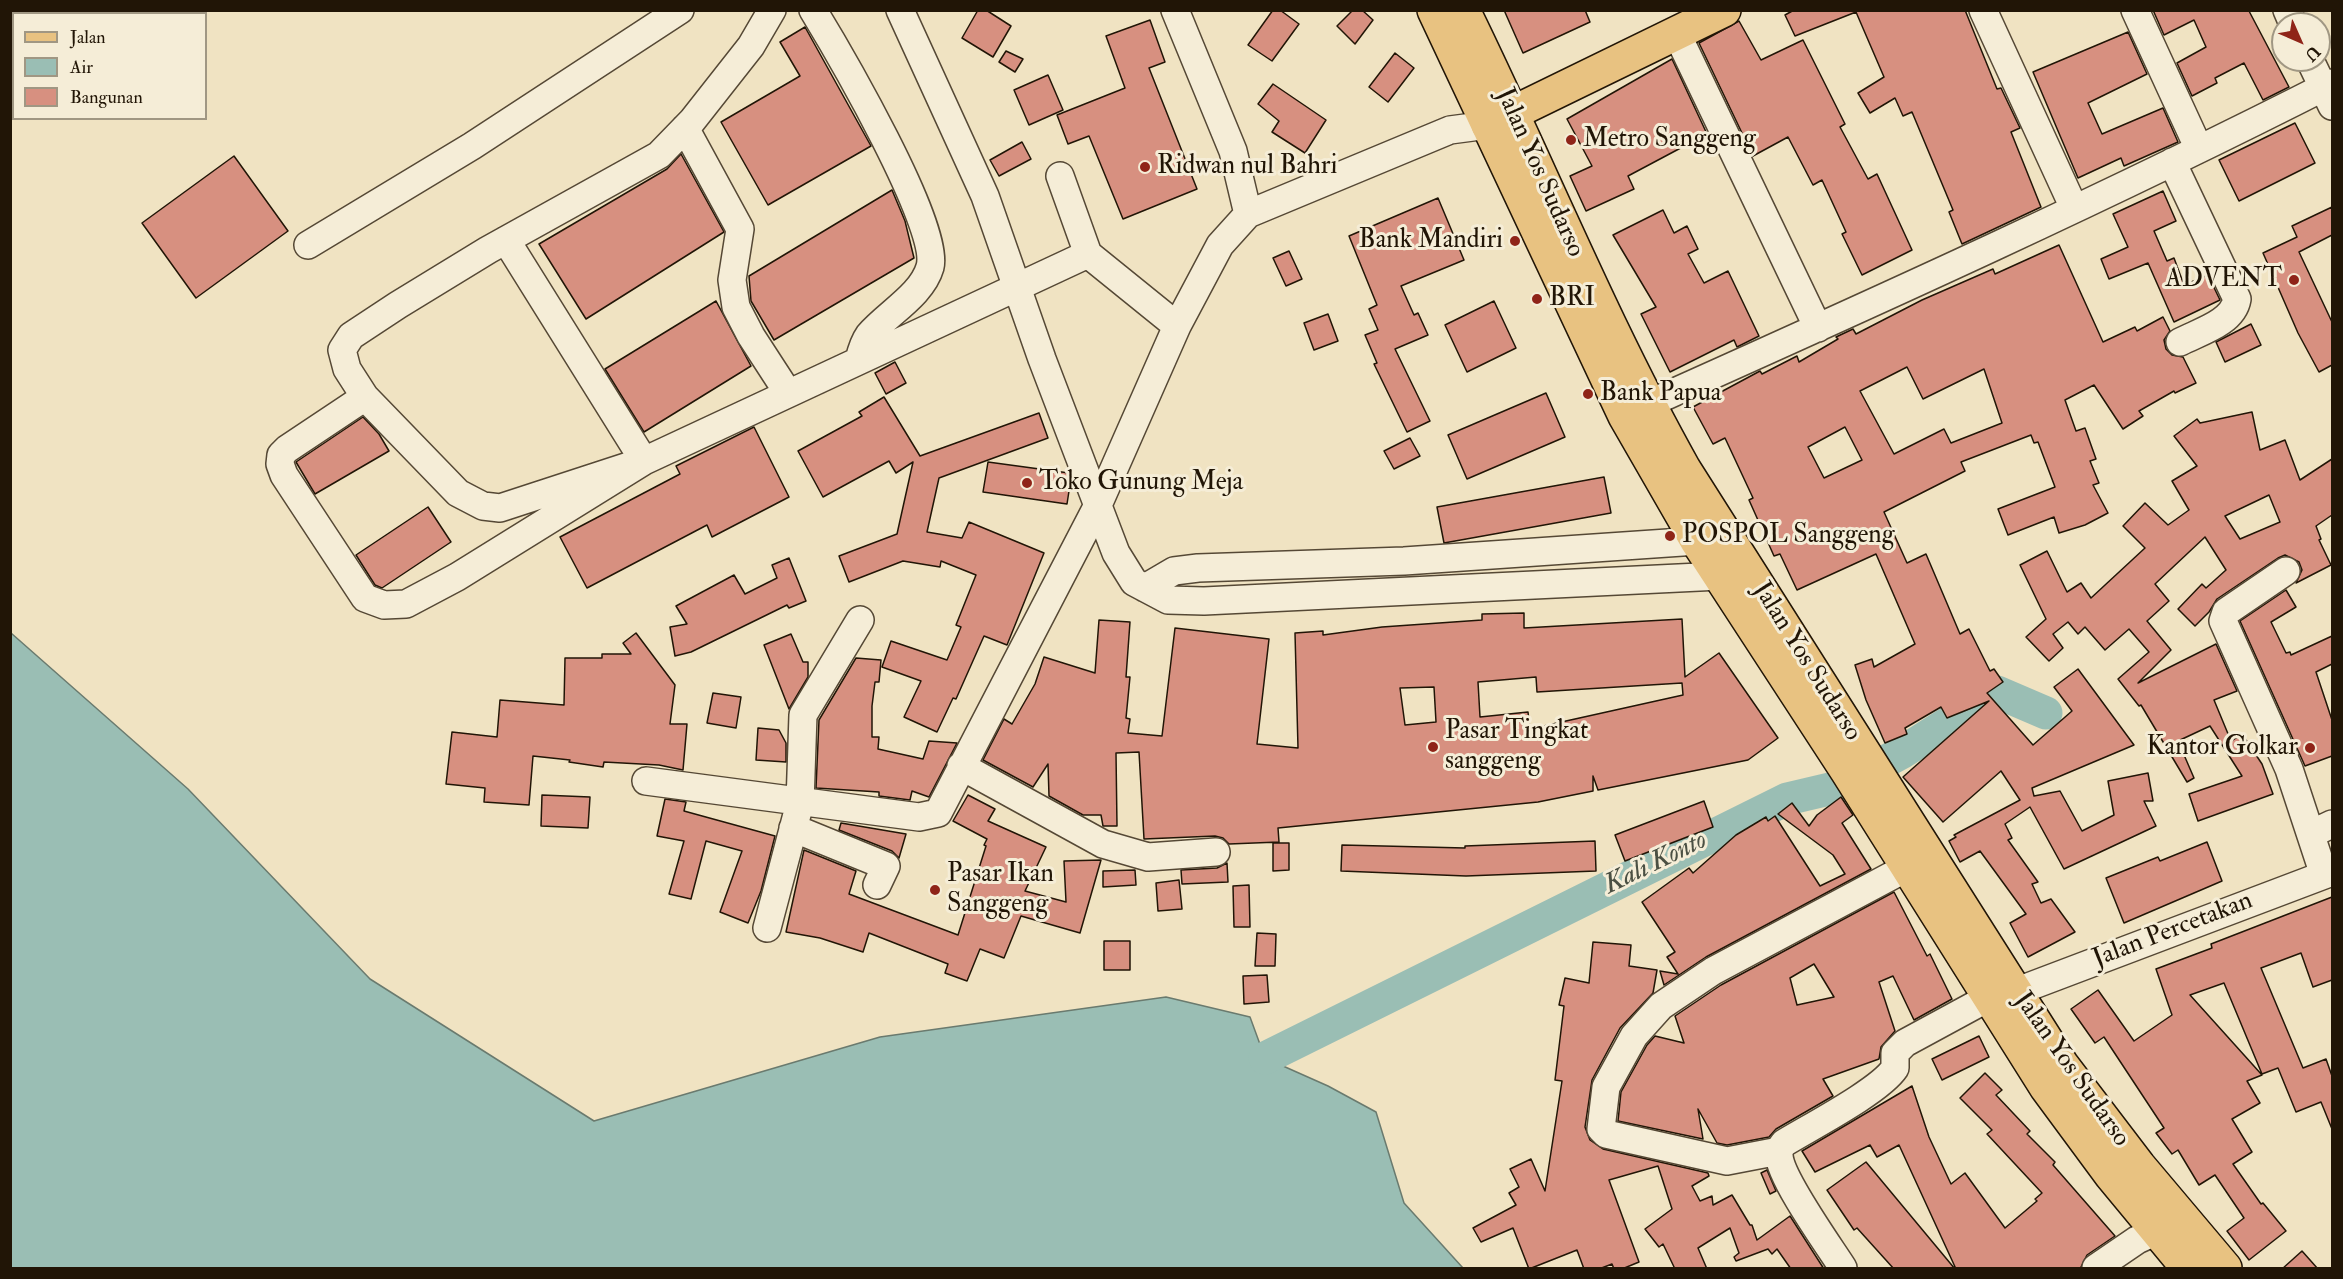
<!DOCTYPE html>
<html>
<head>
<meta charset="utf-8">
<style>
  body { margin:0 }
  #map { position:relative; width:2343px; height:1279px; overflow:hidden; background:#f0e3c2; font-family:"IM FELL Double Pica",serif }
  canvas { display:block }
  .frame { position:absolute; inset:0; border:12px solid #211506; pointer-events:none }
  .legend { position:absolute; left:12px; top:12px; width:195px; height:108px; box-sizing:border-box; background:#f5edd7; border:2px solid #a09783; margin:0; padding:8px 10px; list-style:none; font-size:18px; color:#211506 }
  .legend li { display:flex; align-items:center; gap:12px; height:30px }
  .legend b { width:30px; border:2px solid #a09783 }
  .north { position:absolute; left:2271px; top:12px; width:60px; height:60px; box-sizing:border-box; background:#f5edd7; border:2px solid #a09783; border-radius:50%; rotate:135deg; font-size:16px; font-weight:700; line-height:24px; text-align:center; color:#211506 }
  .north::after { content:''; display:block; margin:auto; width:21px; height:27px; background:#8f2418; clip-path:polygon(50% 0,100% 100%,50% 72%,0 100%) }
</style>
</head>
<body>
<div id="map">
<canvas width="2343" height="1279"></canvas>
<div class="frame"></div>
<ul class="legend">
<li><b style="height:8px;background:#e8c281"></b>Jalan</li>
<li><b style="height:16px;background:#9abeb4"></b>Air</li>
<li><b style="height:16px;background:#d79080"></b>Bangunan</li>
</ul>
<div class="north">U</div>
</div>
<script>
const ctx = document.querySelector('canvas').getContext('2d');
ctx.lineJoin = 'round';
function fillPath(path, color) {
  ctx.fillStyle = color;
  ctx.fill(path, 'evenodd');
}
function strokePath(path, color, width, dash) {
  ctx.strokeStyle = color;
  ctx.lineWidth = width;
  ctx.lineCap = dash ? 'butt' : 'round';
  ctx.setLineDash(dash || []);
  ctx.stroke(path);
}
function drawText(font, color, halo, rows, align = 'center') {
  ctx.font = font + ' "IM FELL Double Pica",serif';
  ctx.lineWidth = 6;
  ctx.setLineDash([]);
  ctx.textBaseline = 'middle';
  ctx.strokeStyle = halo;
  ctx.fillStyle = color;
  for (const [text, x, y, turn = 0] of rows) {
    ctx.save();
    ctx.translate(x, y);
    ctx.rotate((+turn || 0) * Math.PI / 180);
    ctx.textAlign = isNaN(turn) ? turn : align;
    if (halo) ctx.strokeText(text, 0, 0);
    ctx.fillText(text, 0, 0);
    ctx.restore();
  }
}
const water = new Path2D(`
  M11,633L188,789L370,979L594,1121L880,1037L1166,997L1250,1017L1265,1058L1328,1086L1376,1112L1404,1203L1463,1268H11Z`);
fillPath(water, '#9abeb4');
strokePath(water, '#6a7a6e', 1.5);
strokePath(new Path2D(`
  M1265,1058L1787,799L1838,787L1901,753L1997,692L2046,713`), '#9abeb4', 33);
const building = new Path2D(`
  M978,10H986L1011,26L993,57L962,38Z
  M1273,10H1280L1299,24L1272,61L1248,45Z
  M1353,10H1362L1373,20L1355,44L1337,26Z
  M1504,10H1585L1590,22L1523,53Z
  M1794,10H1965L1997,89L2001,88L2020,128L2011,132L2041,207L1962,244L1949,212L1953,210L1912,112L1903,116L1895,98L1870,113L1858,93L1884,77L1856,12L1795,36L1785,15Z
  M2153,10L2249,11L2289,87L2263,100L2244,63L2215,78L2217,83L2192,96L2177,63L2206,47L2194,20L2164,35Z
  M1150,20L1165,62L1149,68L1197,189L1123,219L1089,136L1068,144L1057,115L1125,88L1106,36Z
  M1739,21L1761,60L1803,40L1845,124L1840,127L1868,179L1877,174L1912,250L1862,275L1842,234L1846,232L1822,180L1813,185L1788,137L1753,156L1699,43Z
  M805,27L871,146L768,205L721,122L800,76L780,42Z
  M2128,32L2147,74L2088,103L2102,134L2163,108L2178,142L2124,166L2121,158L2078,178L2033,72Z
  M1006,51L1023,59L1015,72L999,62Z
  M1395,53L1414,68L1388,102L1369,87Z
  M1672,59L1707,134L1628,176L1634,189L1586,211L1570,176L1592,166L1567,119Z
  M1048,75L1063,110L1029,125L1014,90Z
  M1273,84L1326,120L1305,153L1272,132L1279,121L1258,104Z
  M2295,123L2315,163L2239,201L2219,160Z
  M1022,142L1031,159L999,176L990,160Z
  M681,154L724,232L586,319L539,244L667,169Z
  M234,156L288,231L196,298L142,223Z
  M892,190L905,221L914,258L774,340L751,301L749,276Z
  M2163,191L2176,221L2154,231L2167,261L2174,258L2184,285L2208,275L2220,300L2174,322L2148,263L2109,279L2101,259L2128,247L2113,214Z
  M1438,198L1464,260L1401,286L1414,315L1418,313L1428,335L1395,349L1430,421L1407,432L1374,364L1377,363L1365,335L1378,330L1369,309L1377,305L1349,236Z
  M2332,207V235L2299,252L2332,322V365L2319,372L2298,333L2263,253L2297,237L2292,226Z
  M1663,210L1674,233L1687,226L1698,249L1688,254L1704,283L1728,271L1759,336L1737,347L1734,340L1670,372L1641,314L1656,307L1613,235Z
  M2059,245L2103,342L2135,327L2137,331L2163,317L2170,331L2164,340L2166,349L2172,355L2183,357L2196,383L2175,393L2174,391L2139,411L2143,416L2123,429L2094,385L2065,400L2076,431L2085,428L2096,459L2090,461L2099,483L2093,485L2108,513L2085,525L2059,533L2054,517L2008,535L1998,509L2055,487L2038,442L2034,443L2031,435L1961,462L1965,471L1884,512L1907,563L1926,554L1960,634L1969,629L1990,671L1994,669L2003,682L1987,693L2033,745L2072,711L2054,687L2078,669L2134,745L2032,788L2034,796L2060,791L2082,831L2114,815L2108,781L2148,773L2153,801H2144L2156,826L2064,869L2030,807L2005,824L2012,838L2008,840L2038,882L2032,884L2041,903L2051,899L2075,932L2028,957L2010,923L2026,914L1980,851L1960,862L1949,841L1956,837L1954,835L2020,800L2001,771L1943,822L1903,777L1989,701L1947,718L1941,707L1905,728L1907,734L1885,743L1866,700L1855,665L1872,659L1874,667L1915,644L1876,554L1797,590L1780,554L1774,556L1749,500L1753,498L1725,438L1713,444L1693,407L1760,371L1762,374L1797,356L1799,362L1838,339L1836,337L1853,329L1856,334L1922,300L1993,269L1995,274ZM1907,367L1923,399L1984,369L2002,423L1951,443L1944,429L1894,454L1860,391ZM1845,427L1862,460L1824,478L1808,447Z
  M1289,251L1302,279L1286,286L1273,258Z
  M716,301L751,366L644,432L605,369Z
  M1494,301L1516,348L1467,372L1445,325Z
  M1328,314L1338,341L1314,350L1304,323Z
  M2251,324L2261,345L2225,362L2216,342Z
  M895,362L906,383L886,394L875,373Z
  M1546,393L1565,437L1467,479L1448,435Z
  M884,397L920,456L1039,413L1048,438L939,478L927,532L962,538L969,522L1044,553L1007,645L984,636L956,699L953,698L937,732L904,717L921,681L882,667L891,641L947,660L961,627L956,625L976,575L941,561L940,567L903,561L849,582L839,556L897,534L913,462L896,473L889,461L823,497L798,451L862,416L859,412Z
  M2252,412L2260,450L2285,440L2300,480L2332,459V515L2316,526L2321,539L2319,540L2331,565L2296,583L2302,570L2299,562L2285,555L2278,558L2217,599L2209,612L2195,626L2178,609L2202,584L2206,588L2226,570L2205,537L2155,584L2169,601L2147,621L2171,650L2138,683L2216,644L2237,691L2214,700L2231,741L2242,734L2262,764L2273,794L2198,821L2189,794L2242,776L2210,726L2178,741L2194,778L2187,782L2141,705L2139,706L2118,679L2149,652L2129,629L2105,650L2085,627L2078,634L2068,622L2053,634L2063,648L2049,661L2026,637L2046,619L2020,565L2047,551L2067,592L2081,583L2091,598L2145,548L2123,526L2145,503L2168,525L2189,510L2172,481L2197,466L2174,436L2197,419L2200,423ZM2269,495L2280,522L2240,539L2225,516Z
  M363,417L379,434L389,451L315,494L296,462Z
  M754,427L789,497L712,537L707,525L587,588L560,537L680,474L676,466Z
  M1410,438L1420,456L1394,469L1384,451Z
  M988,462L1069,473L1071,478L1067,504L983,492Z
  M1604,477L1611,513L1444,543L1437,507Z
  M428,507L451,542L382,588L375,585L356,555Z
  M789,558L806,601L789,608L787,605L691,652L675,656L670,627L687,624L676,606L734,575L745,594L777,578L772,565Z
  M2286,590L2296,607L2271,622L2286,653L2290,652L2291,655L2332,636V664L2316,672L2332,720V756L2305,766L2240,621Z
  M1524,613V628L1682,619L1685,677L1719,653L1778,738L1748,760L1598,790L1593,776V791L1538,802L1278,828L1279,842L1229,844L1223,838L1215,836L1144,839L1139,752L1116,753L1117,826H1103L1101,815H1083L1049,796L1048,764L1033,787L983,760L1004,719L1012,724L1035,684L1044,657L1095,673L1099,620L1130,622L1126,677H1130L1126,718L1130,719L1128,733L1162,736L1175,628L1269,639L1257,744L1298,748L1295,633L1323,631V635L1382,627L1482,620V614ZM1536,677L1537,692L1682,683L1683,695L1530,729L1528,712L1480,717L1478,682ZM1434,687L1436,722L1405,725L1400,688Z
  M636,633L675,685L670,724H687L683,770L659,765L604,762L603,767L569,762L570,760L533,756L529,805L484,802L485,788L446,784L452,732L497,737L500,700L564,705L565,658H602V654H631L623,643Z
  M791,634L803,662H808V677L789,709L764,645Z
  M856,658L881,660L879,682H875L872,706V737H879L878,749L923,759L929,741L957,743L929,797L912,791L910,800L879,796V792L816,788L819,720Z
  M713,693L741,697L736,728L707,723Z
  M758,728L779,730L786,743V762L756,760Z
  M542,795L590,797L588,828L541,826Z
  M968,795L995,809L988,821L1046,847L1025,891L1066,902L1064,861L1101,860L1080,933L1021,916L1004,958L980,949L967,981L945,973L948,964L869,933L863,952L820,938L786,932L804,850L856,871L849,894L958,935L986,846L984,845L987,839L953,821Z
  M1841,797L1853,815L1842,823L1871,869L1706,957L1664,985L1660,971L1678,974L1667,957L1675,952L1642,902L1689,868L1693,873L1736,835L1766,817L1768,821L1775,816L1820,886L1845,874L1833,855L1778,814L1792,803L1809,826L1817,815Z
  M665,799L686,802L684,811L775,836L761,891L748,923L720,912L742,851L706,841L691,899L669,894L684,841L657,836Z
  M1704,801L1713,827L1625,861L1615,835Z
  M841,823L906,834L899,858L892,851L839,830Z
  M1595,841L1596,871L1466,876L1341,871L1342,845L1465,848V846Z
  M2207,842L2222,881L2124,923L2106,878L2158,857L2160,861Z
  M1273,843H1289V870L1273,871Z
  M1227,863L1228,882L1182,884L1181,870L1217,868Z
  M1135,870L1136,885L1103,887V871Z
  M1179,880L1182,909L1158,911L1156,883Z
  M1249,885L1250,927H1234L1233,886Z
  M1894,892L1927,956L1930,954L1952,999L1914,1020L1893,976L1879,982L1895,1031L1881,1047L1879,1059L1823,1079L1833,1096L1776,1129L1769,1137L1727,1145L1717,1143L1698,1109L1703,1139L1618,1121L1621,1092L1647,1045L1655,1036L1684,1043L1675,1016L1721,985ZM1814,964L1834,997L1797,1005L1790,978Z
  M2332,897V980L2313,987L2301,953L2261,968L2303,1068L2326,1059L2332,1076V1129L2321,1102L2296,1112L2278,1068L2262,1074L2224,983L2190,995L2262,1075L2247,1081L2260,1103L2232,1119L2252,1152L2233,1164L2261,1204L2263,1203L2286,1231L2249,1260L2227,1231L2244,1218L2215,1175L2199,1185L2178,1150L2172,1154L2156,1133L2164,1128L2104,1037L2095,1043L2071,1009L2098,990L2134,1041L2172,1015L2156,969L2212,948L2211,944Z
  M1257,933L1276,934L1275,966H1255Z
  M1104,941H1130V970H1104Z
  M1593,942L1631,945L1629,966L1657,970L1653,993L1620,1028L1592,1080L1585,1127L1590,1140L1603,1149L1708,1173L1709,1176L1692,1186L1700,1201L1712,1196L1713,1205L1732,1195L1750,1225H1752L1757,1240L1790,1216L1824,1269H1791L1777,1249L1772,1254L1768,1249L1736,1261L1734,1257L1739,1253L1730,1228L1698,1248L1707,1269H1675L1663,1244L1659,1247L1645,1229L1672,1209L1658,1166L1609,1180L1639,1262L1622,1269H1614L1612,1264L1599,1269H1584L1577,1250L1529,1269L1513,1228L1481,1242L1473,1228L1516,1205L1509,1193L1519,1187L1510,1169L1531,1159L1545,1191L1562,1081L1555,1080L1564,1006L1559,1005L1565,978L1589,983Z
  M1267,975L1269,1002L1244,1004L1243,976Z
  M1979,1036L1989,1057L1942,1080L1932,1059Z
  M1985,1073L2002,1090L1996,1095L2030,1131L2027,1134L2055,1162L2053,1165L2115,1236L2087,1255L2080,1269H1956L1899,1145L1877,1157L1870,1145L1815,1172L1802,1151L1912,1086L1929,1137L1951,1184L1965,1173L2005,1228L2037,1201L2035,1199L2042,1193L1987,1134L1992,1130L1960,1098Z
  M1866,1162L1955,1269H1894L1857,1228L1854,1230L1827,1190Z
  M1767,1170L1776,1191L1770,1194L1761,1173Z
  M2302,1251L2318,1269H2282Z`);
fillPath(building, '#d79080');
strokePath(building, '#211506', 1.5);
const minor = new Path2D(`
  M772,10L751,46L692,121L659,155L488,250L398,305L351,336L342,350L347,369L365,397L458,493L483,506L500,508L644,461L1088,254L1177,326
  M813,10C838,51 941,227 930,267C922,295 888,313 869,335C864,342 861,352 859,360
  M900,10L985,196L1042,359L1116,553L1134,582L1168,600L1204,601L1720,576
  M1175,10L1233,151L1248,214
  M1983,10L2074,208
  M2135,10L2199,149
  M2287,10L2293,24
  M1677,34L1818,328
  M2310,60L2332,106
  M685,128L740,229L732,280L736,307L751,336L788,393
  M2172,162L2237,299C2233,323 2199,332 2180,342
  M1060,176L1088,254
  M308,245L472,146L680,10
  M365,397L287,449L281,455L280,464L284,475L365,598L384,605L406,604L457,577L644,461L506,240
  M1648,404C1878,301 2108,197 2332,83
  M2286,571L2226,612L2223,621L2289,769L2324,875
  M1145,588L1174,571L1198,568L1404,561L1697,541
  M961,766L1103,844L1148,857L1216,852
  M646,781L919,817L938,813L1098,505L1177,326L1220,245L1248,214L1450,130L1488,125
  M793,828L886,866L877,885
  M2311,834L2332,824
  M767,928L800,803L803,715L860,620
  M2015,992L2332,872
  M1779,1151L1727,1161L1606,1134L1601,1129L1606,1087L1634,1036L1661,1006L1713,971L1908,867
  M1843,1268C1829,1246 1780,1178 1779,1155C1778,1150 1781,1147 1784,1143C1810,1127 1880,1091 1895,1068V1053L1905,1043L1988,998
  M2096,1268L2137,1240L2157,1231`);
const major = new Path2D(`
  M1488,125L1724,10`);
const highway = new Path2D(`
  M1434,10L1625,416L1697,541L1847,771L2046,1087L2111,1175L2188,1268
  M1463,10C1538,163 1601,321 1684,469L2062,1065L2139,1166L2225,1268`);
strokePath(minor, '#554835', 30);
strokePath(major, '#211506', 36);
strokePath(highway, '#211506', 36);
strokePath(minor, '#f5edd7', 27);
strokePath(major, '#e8c281', 33);
strokePath(highway, '#e8c281', 33);
for (const [x, y, r, color] of [
  [1571,140,6,"#8f2418"],
  [1145,167,6,"#8f2418"],
  [1515,241,6,"#8f2418"],
  [2294,280,6,"#8f2418"],
  [1537,299,6,"#8f2418"],
  [1588,394,6,"#8f2418"],
  [1027,483,6,"#8f2418"],
  [1670,536,6,"#8f2418"],
  [1433,747,6,"#8f2418"],
  [2310,748,6,"#8f2418"],
  [935,890,6,"#8f2418"]
]) {
  const dot = new Path2D();
  dot.arc(x, y, r, 0, 2 * Math.PI);
  ctx.fillStyle = color;
  ctx.fill(dot);
  strokePath(dot, '#f5edd7', 2);
}
drawText('26px', '#211506', '#f5edd7', [
  ["Metro Sanggeng",1583,140],
  ["Ridwan nul Bahri",1157,167],
  ["Bank Mandiri",1503,241,"right"],
  ["ADVENT",2282,280,"right"],
  ["BRI",1549,299],
  ["Bank Papua",1600,394],
  ["Toko Gunung Meja",1039,483],
  ["POSPOL Sanggeng",1682,536],
  ["Pasar Tingkat",1445,732],
  ["sanggeng",1445,762],
  ["Kantor Golkar",2298,748,"right"],
  ["Pasar Ikan",947,875],
  ["Sanggeng",947,905]
], 'left');
drawText('26px', '#211506', '#f5edd7', [
  ["Jalan Yos Sudarso",1539,173,66],
  ["Jalan Yos Sudarso",1806,662,58],
  ["Jalan Percetakan",2173,931,-21],
  ["Jalan Yos Sudarso",2071,1070,55]
]);
drawText('italic 27px', '#4b5043', '#f5edd7', [
  ["Kali Konto",1656,864,-26]
]);
</script>
</body>
</html>
